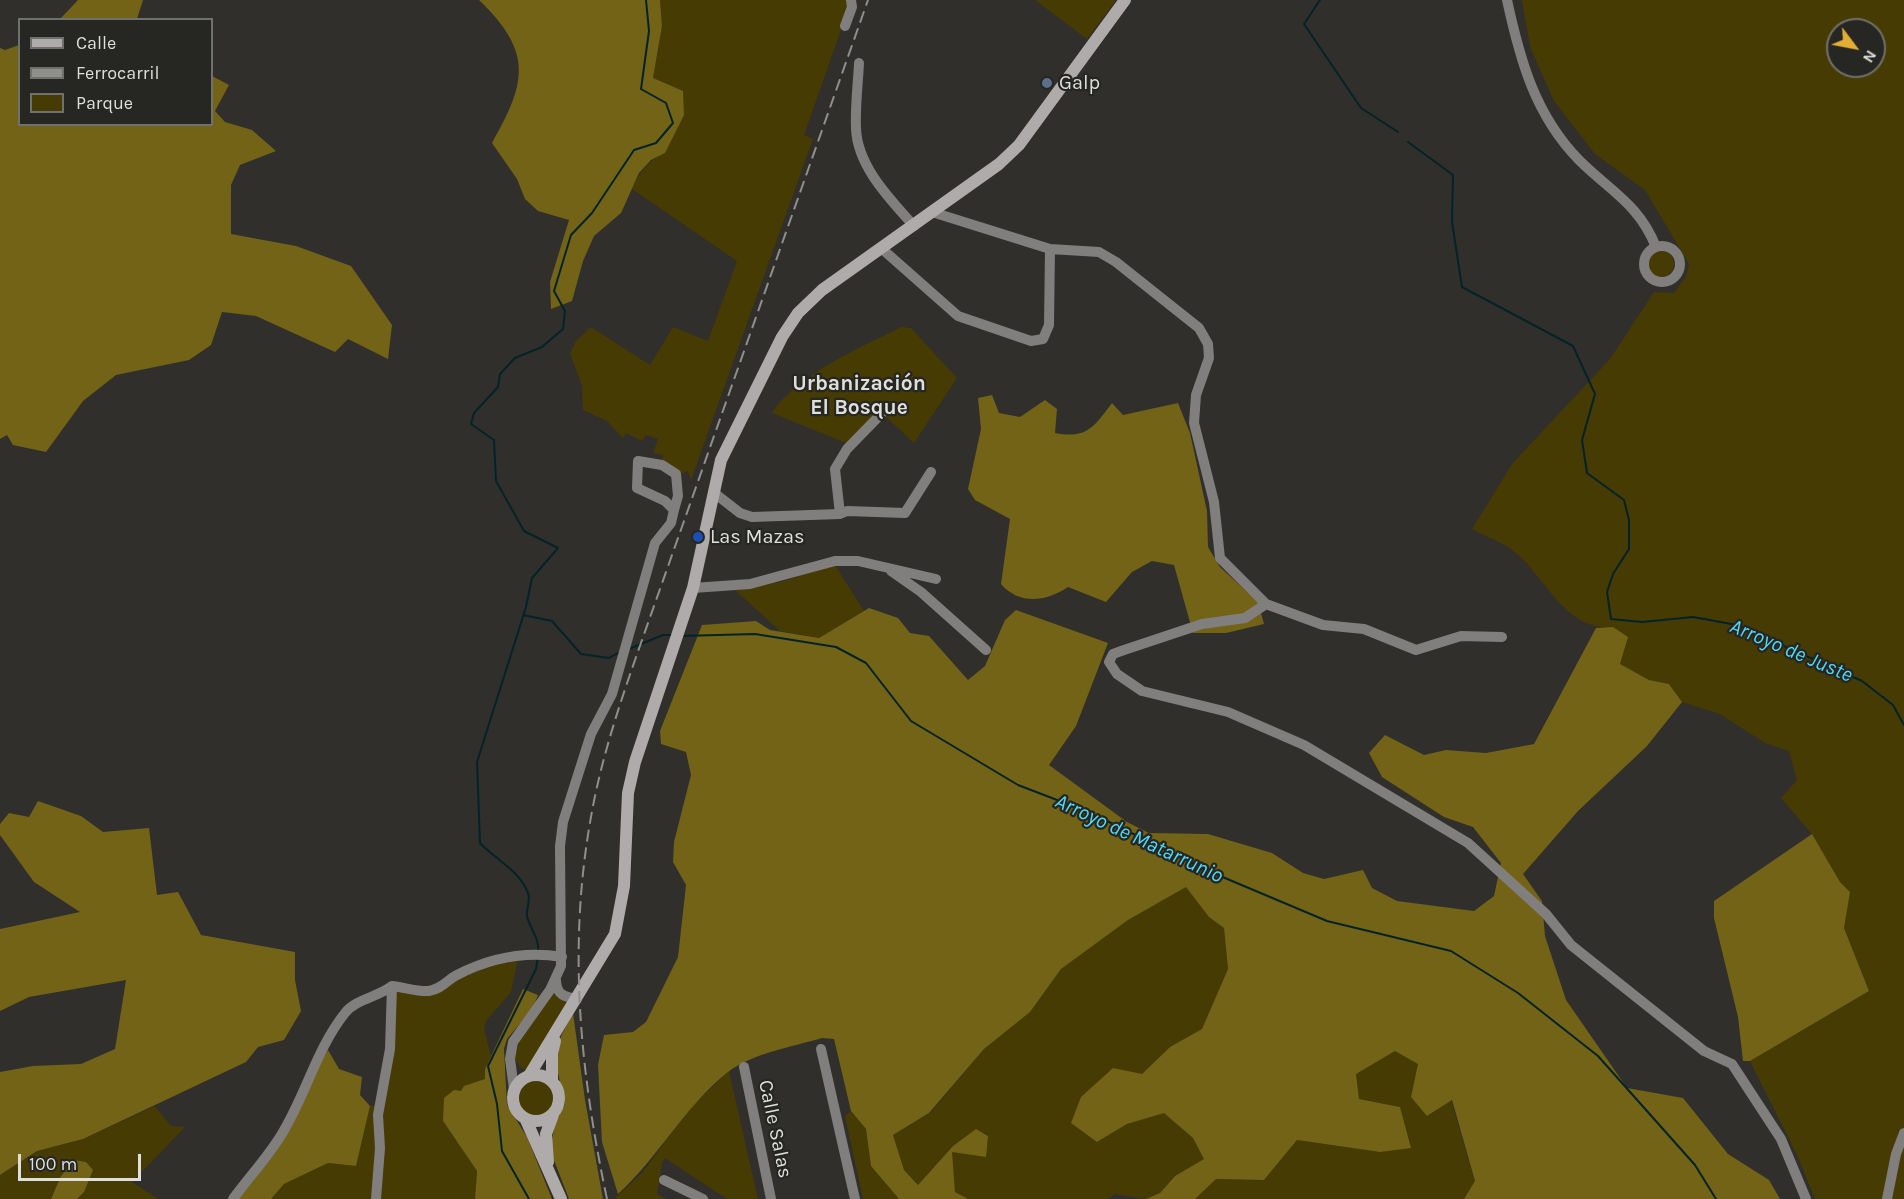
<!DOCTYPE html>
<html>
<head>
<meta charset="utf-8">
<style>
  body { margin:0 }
  #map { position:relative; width:1904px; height:1199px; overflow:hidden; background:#302f2c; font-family:Karla,sans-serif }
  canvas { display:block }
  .legend { position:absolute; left:18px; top:18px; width:195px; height:108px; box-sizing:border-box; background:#262622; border:2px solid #70706c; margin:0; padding:8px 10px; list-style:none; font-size:18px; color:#dfdfdc }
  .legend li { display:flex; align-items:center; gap:12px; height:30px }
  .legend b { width:30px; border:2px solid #70706c }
  .north { position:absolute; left:1826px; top:18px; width:60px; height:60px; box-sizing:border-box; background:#262622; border:2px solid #70706c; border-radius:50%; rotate:122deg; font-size:16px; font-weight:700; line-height:24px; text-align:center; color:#dfdfdc }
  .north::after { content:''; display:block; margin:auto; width:21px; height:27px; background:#e3ae35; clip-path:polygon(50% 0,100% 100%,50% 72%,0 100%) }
  .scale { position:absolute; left:18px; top:1154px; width:123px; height:27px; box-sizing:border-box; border:3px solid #dfdfdc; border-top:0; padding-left:8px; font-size:18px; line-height:21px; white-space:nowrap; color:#dfdfdc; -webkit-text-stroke:4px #262622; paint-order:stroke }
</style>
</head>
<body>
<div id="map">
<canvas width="1904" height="1199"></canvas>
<ul class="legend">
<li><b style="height:8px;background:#afabaa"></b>Calle</li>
<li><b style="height:8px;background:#8f8f8c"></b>Ferrocarril</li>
<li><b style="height:16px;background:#463b02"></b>Parque</li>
</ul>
<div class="north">N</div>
<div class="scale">100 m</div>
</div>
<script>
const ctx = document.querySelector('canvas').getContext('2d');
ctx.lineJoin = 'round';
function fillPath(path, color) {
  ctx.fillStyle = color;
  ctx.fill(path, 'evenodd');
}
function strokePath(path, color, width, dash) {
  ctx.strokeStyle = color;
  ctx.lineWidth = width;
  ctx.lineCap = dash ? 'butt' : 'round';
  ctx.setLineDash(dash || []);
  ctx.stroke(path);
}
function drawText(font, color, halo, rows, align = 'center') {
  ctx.font = font + ' Karla,sans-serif';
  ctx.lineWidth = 4.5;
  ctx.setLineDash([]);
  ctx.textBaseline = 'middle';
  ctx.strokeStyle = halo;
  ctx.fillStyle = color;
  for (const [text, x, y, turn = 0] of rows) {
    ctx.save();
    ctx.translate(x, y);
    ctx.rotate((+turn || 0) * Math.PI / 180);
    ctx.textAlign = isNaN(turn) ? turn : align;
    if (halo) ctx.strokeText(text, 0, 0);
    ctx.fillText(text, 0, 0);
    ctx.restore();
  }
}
fillPath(new Path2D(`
  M660,0H846L848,10L804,135L813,139L691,480L688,471L679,474L662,461L663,455L653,453L658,439L646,435L642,441L626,433L623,438L607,421L583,410L582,386L570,353L576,341L591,327L650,365L673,327L708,341L737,261L632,189C640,171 648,161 665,153L653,78L662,26Z
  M1035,0H1116L1087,39Z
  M1522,0H1904V1199H1815L1797,1155L1750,1061L1869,991L1844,928L1849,892L1840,882L1812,834L1781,798L1797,780L1789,751L1765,743L1720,714L1682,702L1669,684L1649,680L1619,664L1613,627C1566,631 1548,581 1517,554C1506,543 1486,537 1472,529L1512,464L1610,359L1654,292L1674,293L1686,276L1689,264L1645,190L1595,154L1554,101L1530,47ZM1838,30H1874V66H1838Z
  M1648 264a13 13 0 1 1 26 0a13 13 0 1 1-26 0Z
  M901,327L911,328L957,378L914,443L882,413L851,445L772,413C797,374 860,348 901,327Z
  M835,565L864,611L819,638L780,631L734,589L780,582Z
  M1186,886L1209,917L1224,928L1228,969L1202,1030L1170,1047L1142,1074L1097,1142L1127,1124L1164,1112L1193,1138L1205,1159L1175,1176L1160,1193L1146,1199L1115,1194L1108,1199H968L955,1192L951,1152L988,1135L976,1130L953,1146L918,1185L904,1170L893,1135L930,1113L984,1049L1030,1012L1061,969L1128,920Z
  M518,959L511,992L486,1021L484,1029L491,1056L485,1069V1080L443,1121L477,1171L475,1199H379L381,1111L395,1043V992L455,980L497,963Z
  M554,993L569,1002L526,1070L520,1067L515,1058L519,1041Z
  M1395,1050L1419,1064L1411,1097L1428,1116L1451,1100L1475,1182L1464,1199H1195L1215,1179L1264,1180L1297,1140L1380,1152L1400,1107L1359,1099L1356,1074Z
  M729,1071L758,1199H727L665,1158L662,1163L657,1194L666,1199H614L643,1172L687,1111Z
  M518 1098a18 18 0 1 1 36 0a18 18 0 1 1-36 0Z
  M377,1105L374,1199H271L284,1184L328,1163L356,1166L370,1106Z
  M155,1106L171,1126L185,1127L132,1182L158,1199H77L84,1192L86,1162L75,1160L61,1176L51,1199H0V1175L37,1151L83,1139Z
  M851,1111L866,1129L871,1166L899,1199H863L845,1116Z`), '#463b02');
fillPath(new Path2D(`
  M78,0H143L137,19H60Z
  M479,0H660L662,26L653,78L683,91L684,115L665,153L651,160L639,173L621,213L594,236L583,261L572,301L551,309L550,282L569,220L538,211L525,199L517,179L492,143C527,82 533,52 479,0Z
  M19,45L20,124H212V76L229,85L215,111L225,122L252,130L276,151L240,165L231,185V234L296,246L351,266L392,325L388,359L348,339L335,352L256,316L222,312L211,345L189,360L116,375L83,401L46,452L13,445L7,435L0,439V48L5,50Z
  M992,395L999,413L1020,417L1045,400L1057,409L1055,433C1087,439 1094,427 1112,403L1123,415L1178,403L1190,433L1207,511L1208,547L1220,567L1258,602L1264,624L1226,633H1193L1174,565L1152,561L1132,572L1106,602L1068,587C1046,602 1019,605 1001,584L1010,519L975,500L968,489L981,429L978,398Z
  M869,608L898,618L910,633L929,636L968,680L985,666L1005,620L1016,610L1108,643L1076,726L1049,765L1127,822L1149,833L1208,834L1272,853L1303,873L1324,879L1363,870L1372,888L1397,901L1474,911L1494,896L1501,863L1473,827L1444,817L1382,777L1369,753L1385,735L1424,755L1446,750L1486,753L1534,744L1596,628L1613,627L1628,637L1620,664L1649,680L1669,684L1682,702L1647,746L1578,811L1523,874L1542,901L1545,936L1566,1000L1627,1088L1683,1098L1728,1154L1769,1180L1780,1199H1464L1475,1181L1452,1100L1427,1116L1411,1097L1418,1064L1395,1051L1356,1074L1359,1099L1400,1107L1411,1148L1380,1152L1297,1140L1264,1180L1216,1179L1195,1199H1146L1160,1193L1175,1176L1204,1159L1193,1138L1164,1113L1127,1124L1097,1142L1071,1123L1081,1097L1113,1068L1142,1074L1170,1047L1202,1029L1228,969L1224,928L1209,917L1186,887L1128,920L1061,969L1030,1012L984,1049L929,1113L893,1135L904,1170L918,1185L953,1146L976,1129L988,1136L986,1157L952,1152L955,1192L968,1199H899L871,1166L866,1129L851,1111L834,1039L822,1038C792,1047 753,1053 728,1072C684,1107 659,1157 618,1194L602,1142L598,1065L604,1035L633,1032L646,1022L678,957L686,885L673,862L674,842L691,775L686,752L661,744L660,731L702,625L756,621L770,630L819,638Z
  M38,801L81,816L103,832L149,828L157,895L178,892L201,935L295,952V980L301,1011L284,1040L258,1047L246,1062L83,1139L37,1151L0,1175V1072L33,1066L81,1064L115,1049L126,980L29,997L0,1011V929L80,912L34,882L0,835V824L9,813L29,817Z
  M1812,834L1840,882L1850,892L1844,928L1869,991L1750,1061H1743L1738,1017L1714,918V901Z
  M523,989L538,995L533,1008L507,1039L504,1049L507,1105L527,1137L552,1199H475L477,1171L443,1121L444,1098L454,1090L461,1091L464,1086L485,1079V1069Z
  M573,1013L585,1100L603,1199H569L552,1155L551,1145L555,1124L565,1104L558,1073V1056L561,1036Z
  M328,1050L339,1069L362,1077L360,1095L370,1106L356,1166L328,1163L284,1184L271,1199H237Z
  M74,1160L86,1162L93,1170L84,1192L77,1199H51L61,1176Z`), '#726317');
strokePath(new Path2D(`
  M1320,0L1304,24L1361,108L1398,132
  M1408,142L1453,175L1452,222L1462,287L1573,346L1595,394L1582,440L1587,473L1624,500L1629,520V549L1613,574L1607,592L1611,619L1642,622L1693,617L1737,625L1862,681L1893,705L1904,725
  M523,615L552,621L581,654L609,658L618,653
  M680,636L755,634L836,647L866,663L911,721L1018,785L1091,813L1206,870L1327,921L1451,951L1518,993L1598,1056L1695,1165L1716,1199
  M629,649L663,635H672
  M538,952C540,939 530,929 527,916C526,909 531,900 528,893C520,871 496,860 480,843L477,762L526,607L532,578L558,548L524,531L496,481L494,440L471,424L474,413L498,387L500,374L515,358L542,347L563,329L565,311L554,291L571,235L592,213L634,150L656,143L673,123L666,103L641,89L649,31L646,0
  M529,1199L502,1151L497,1104L488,1066L536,969L538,957`), '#042329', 2);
strokePath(new Path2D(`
  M1507,0C1520,60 1535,115 1579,160C1610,191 1639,204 1656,247
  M845,26L852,7L851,0
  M859,63C858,84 855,107 856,128C857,166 890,199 914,226
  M932,212L1050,249L1099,252L1116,262L1199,328L1208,344L1209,358L1196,395L1194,423L1214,502L1220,558L1266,604L1323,625L1364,629L1416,650L1461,636L1502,637
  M1644 264a18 18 0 1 1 36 0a18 18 0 1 1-36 0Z
  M881,248L958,316L1031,341L1043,339L1049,325L1050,249
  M713,492L740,513L752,517L840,514L847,511L905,513L931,472
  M840,514L835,469L847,449L882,413
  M891,571L921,592L986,650
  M693,588L750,584L835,561H858L936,579
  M1266,604L1245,618L1202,624L1124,650L1113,654L1109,662L1117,674L1142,691L1228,712L1304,745L1468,843L1546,914L1571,945L1704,1051L1732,1064L1781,1139L1806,1199
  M556,980C556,995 565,997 577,999
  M392,986C403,987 418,992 429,991C442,989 447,980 457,975C490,958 526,951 562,957
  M821,1049L855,1199
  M744,1067L771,1199
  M514,1089L510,1059L513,1042L550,990L561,966L560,846L563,822L591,734L612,694L655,543L671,523L674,510L665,501L637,488L638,461L662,465L676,474L678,496L674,510
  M664,1180L703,1199
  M233,1199C249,1177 269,1156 283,1132C306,1094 317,1048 345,1013C356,999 378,997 392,986
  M376,1199L380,1148L378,1115L390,1049L392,986
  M1887,1199L1896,1154L1904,1133`), '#817e7e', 10);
strokePath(new Path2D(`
  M530,1074L615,934L624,886L628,793L635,762L693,588L721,460L782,337L798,313L822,290L999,164L1019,145L1125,0
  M513 1098a23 23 0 1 1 46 0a23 23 0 1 1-46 0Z
  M552,1081V1054L555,1041
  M526,1120L561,1199
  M548,1162L546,1134L553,1115`), '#afabaa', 12);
strokePath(new Path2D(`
  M607,1199C579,1067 567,940 593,806C604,749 623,694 642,640L868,0`), '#8f8f8c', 2, [12, 6]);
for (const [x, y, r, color] of [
  [1047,83,6,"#5c6f8a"],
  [698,537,6,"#1a4fb4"]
]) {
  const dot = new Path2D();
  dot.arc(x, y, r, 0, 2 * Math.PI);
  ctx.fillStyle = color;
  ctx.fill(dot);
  strokePath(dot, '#262622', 2);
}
drawText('20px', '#dfdfdc', '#262622', [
  ["Galp",1059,83],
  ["Las Mazas",710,537]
], 'left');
drawText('20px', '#dfdfdc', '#262622', [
  ["Calle Salas",775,1129,78]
]);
drawText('bold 21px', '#dfdfdc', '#262622', [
  ["Urbanización",859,384],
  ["El Bosque",859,408]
]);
drawText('italic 21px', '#4fd9f7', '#262622', [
  ["Arroyo de Juste",1791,651,23],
  ["Arroyo de Matarrunio",1139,839,25]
]);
</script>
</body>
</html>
